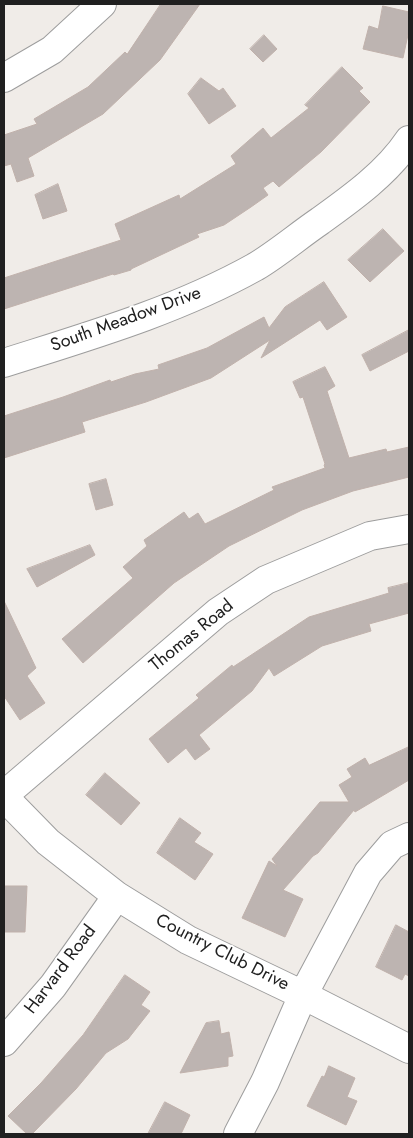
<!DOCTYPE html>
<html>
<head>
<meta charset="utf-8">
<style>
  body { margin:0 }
  #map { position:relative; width:413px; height:1138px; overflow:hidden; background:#f0ece8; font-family:Jost,sans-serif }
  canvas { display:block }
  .frame { position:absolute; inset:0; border:5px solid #202020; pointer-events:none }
</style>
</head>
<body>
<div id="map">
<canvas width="413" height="1138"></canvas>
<div class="frame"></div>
</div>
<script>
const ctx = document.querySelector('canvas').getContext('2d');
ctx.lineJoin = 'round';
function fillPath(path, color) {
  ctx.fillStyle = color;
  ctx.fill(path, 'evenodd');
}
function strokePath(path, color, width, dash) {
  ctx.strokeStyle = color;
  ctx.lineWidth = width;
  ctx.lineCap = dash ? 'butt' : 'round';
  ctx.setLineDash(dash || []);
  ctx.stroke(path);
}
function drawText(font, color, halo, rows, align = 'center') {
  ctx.font = font + ' Jost,sans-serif';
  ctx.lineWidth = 4;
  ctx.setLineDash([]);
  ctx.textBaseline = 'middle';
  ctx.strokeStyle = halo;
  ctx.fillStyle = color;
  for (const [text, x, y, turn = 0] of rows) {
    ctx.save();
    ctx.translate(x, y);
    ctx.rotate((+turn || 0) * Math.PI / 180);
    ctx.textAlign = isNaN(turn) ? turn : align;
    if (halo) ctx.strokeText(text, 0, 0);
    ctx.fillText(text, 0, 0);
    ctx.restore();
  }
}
const building = new Path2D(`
  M161,4H200L160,60L103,114L28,158L34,176L17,182L11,164L4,166V135L37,124L34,119L88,87L125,52L127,54Z
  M383,6L409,12V30L403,58L363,49L369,26L378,29Z
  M264,35L277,49L263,62L250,49Z
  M342,67L363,88L359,91L370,102L321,152L279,187L273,181L263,188L268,195L251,207L224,225L197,234L199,237L131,269V270L114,275L113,274L4,309V278L121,240L115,224L179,195L180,199L236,164L231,156L263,128L271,138L309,108L305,105Z
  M201,78L219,91L223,88L236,106L209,124L188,94Z
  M58,184L67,211L43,219L35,195Z
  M383,229L404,251L370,282L348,260Z
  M324,282L347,317L327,330L320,320L261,358L270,340L211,378L146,402L82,422L85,432L4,458V416L63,397L110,380L111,382L135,374L159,369L158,365L207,348L264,317L269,328L285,307Z
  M409,330V351L370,371L362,355Z
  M325,367L335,386L327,391L349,458L386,449L387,452L409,447V477L353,491L302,510L229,546L174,583L83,663L62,639L133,578L123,567L147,546L144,540L184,512L189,519L198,513L205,524L274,490L272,487L325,468L324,465L325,464L303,397L300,398L293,382Z
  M106,479L113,505L96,510L89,484Z
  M90,545L95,555L37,587L27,569Z
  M409,583V613L369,624L371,631L322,646L274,676L269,668L252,691L199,735L210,749L195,760L186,748L168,763L149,739L199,698L196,695L232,665L233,667L309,617L389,593L388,588Z
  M4,601L36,668L27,676L45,703L20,720L4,696Z
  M409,747V780L355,812L354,810L318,853L313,856L283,890L303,899L285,937L242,918L269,861L277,866L272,859L320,802H349L339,785L352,777L347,769L365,758L369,765Z
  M105,773L140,803L121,825L86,795Z
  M180,818L201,833L194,842L213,854L195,880L157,853Z
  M4,886H27L25,932H4Z
  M396,925L409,932V976L405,974L402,980L376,967Z
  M125,975L150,992L141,1005L150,1011L128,1039L106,1053L76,1089L32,1134H27L8,1116L41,1083L83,1035Z
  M219,1021L221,1034L229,1032L233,1056L228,1057V1066L180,1073L206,1023Z
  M329,1066L355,1078L347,1097L357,1101L346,1125L307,1106L322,1076L324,1077Z
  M165,1102L190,1115L181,1134H148Z`);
fillPath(building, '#bdb4b1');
strokePath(building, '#c0b1ab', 1);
const minor = new Path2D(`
  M4,78L52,50L102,4
  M4,363C89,336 176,311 255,267C277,254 298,236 320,221C352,198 387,173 409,140
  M4,795L218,612L266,580L370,536L409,529
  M4,797L48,842L117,896L188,940L303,995L409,1049
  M4,1042L53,986L117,896
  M238,1134L265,1082L303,995L368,873L392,845L409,837`);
strokePath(minor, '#9d9d9d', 30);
strokePath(minor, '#fff', 28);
drawText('18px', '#202020', '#fff', [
  ["South Meadow Drive",126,320,-20],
  ["Thomas Road",192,636,-39],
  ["Country Club Drive",222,953,27],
  ["Harvard Road",61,970,-53]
]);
</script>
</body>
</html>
